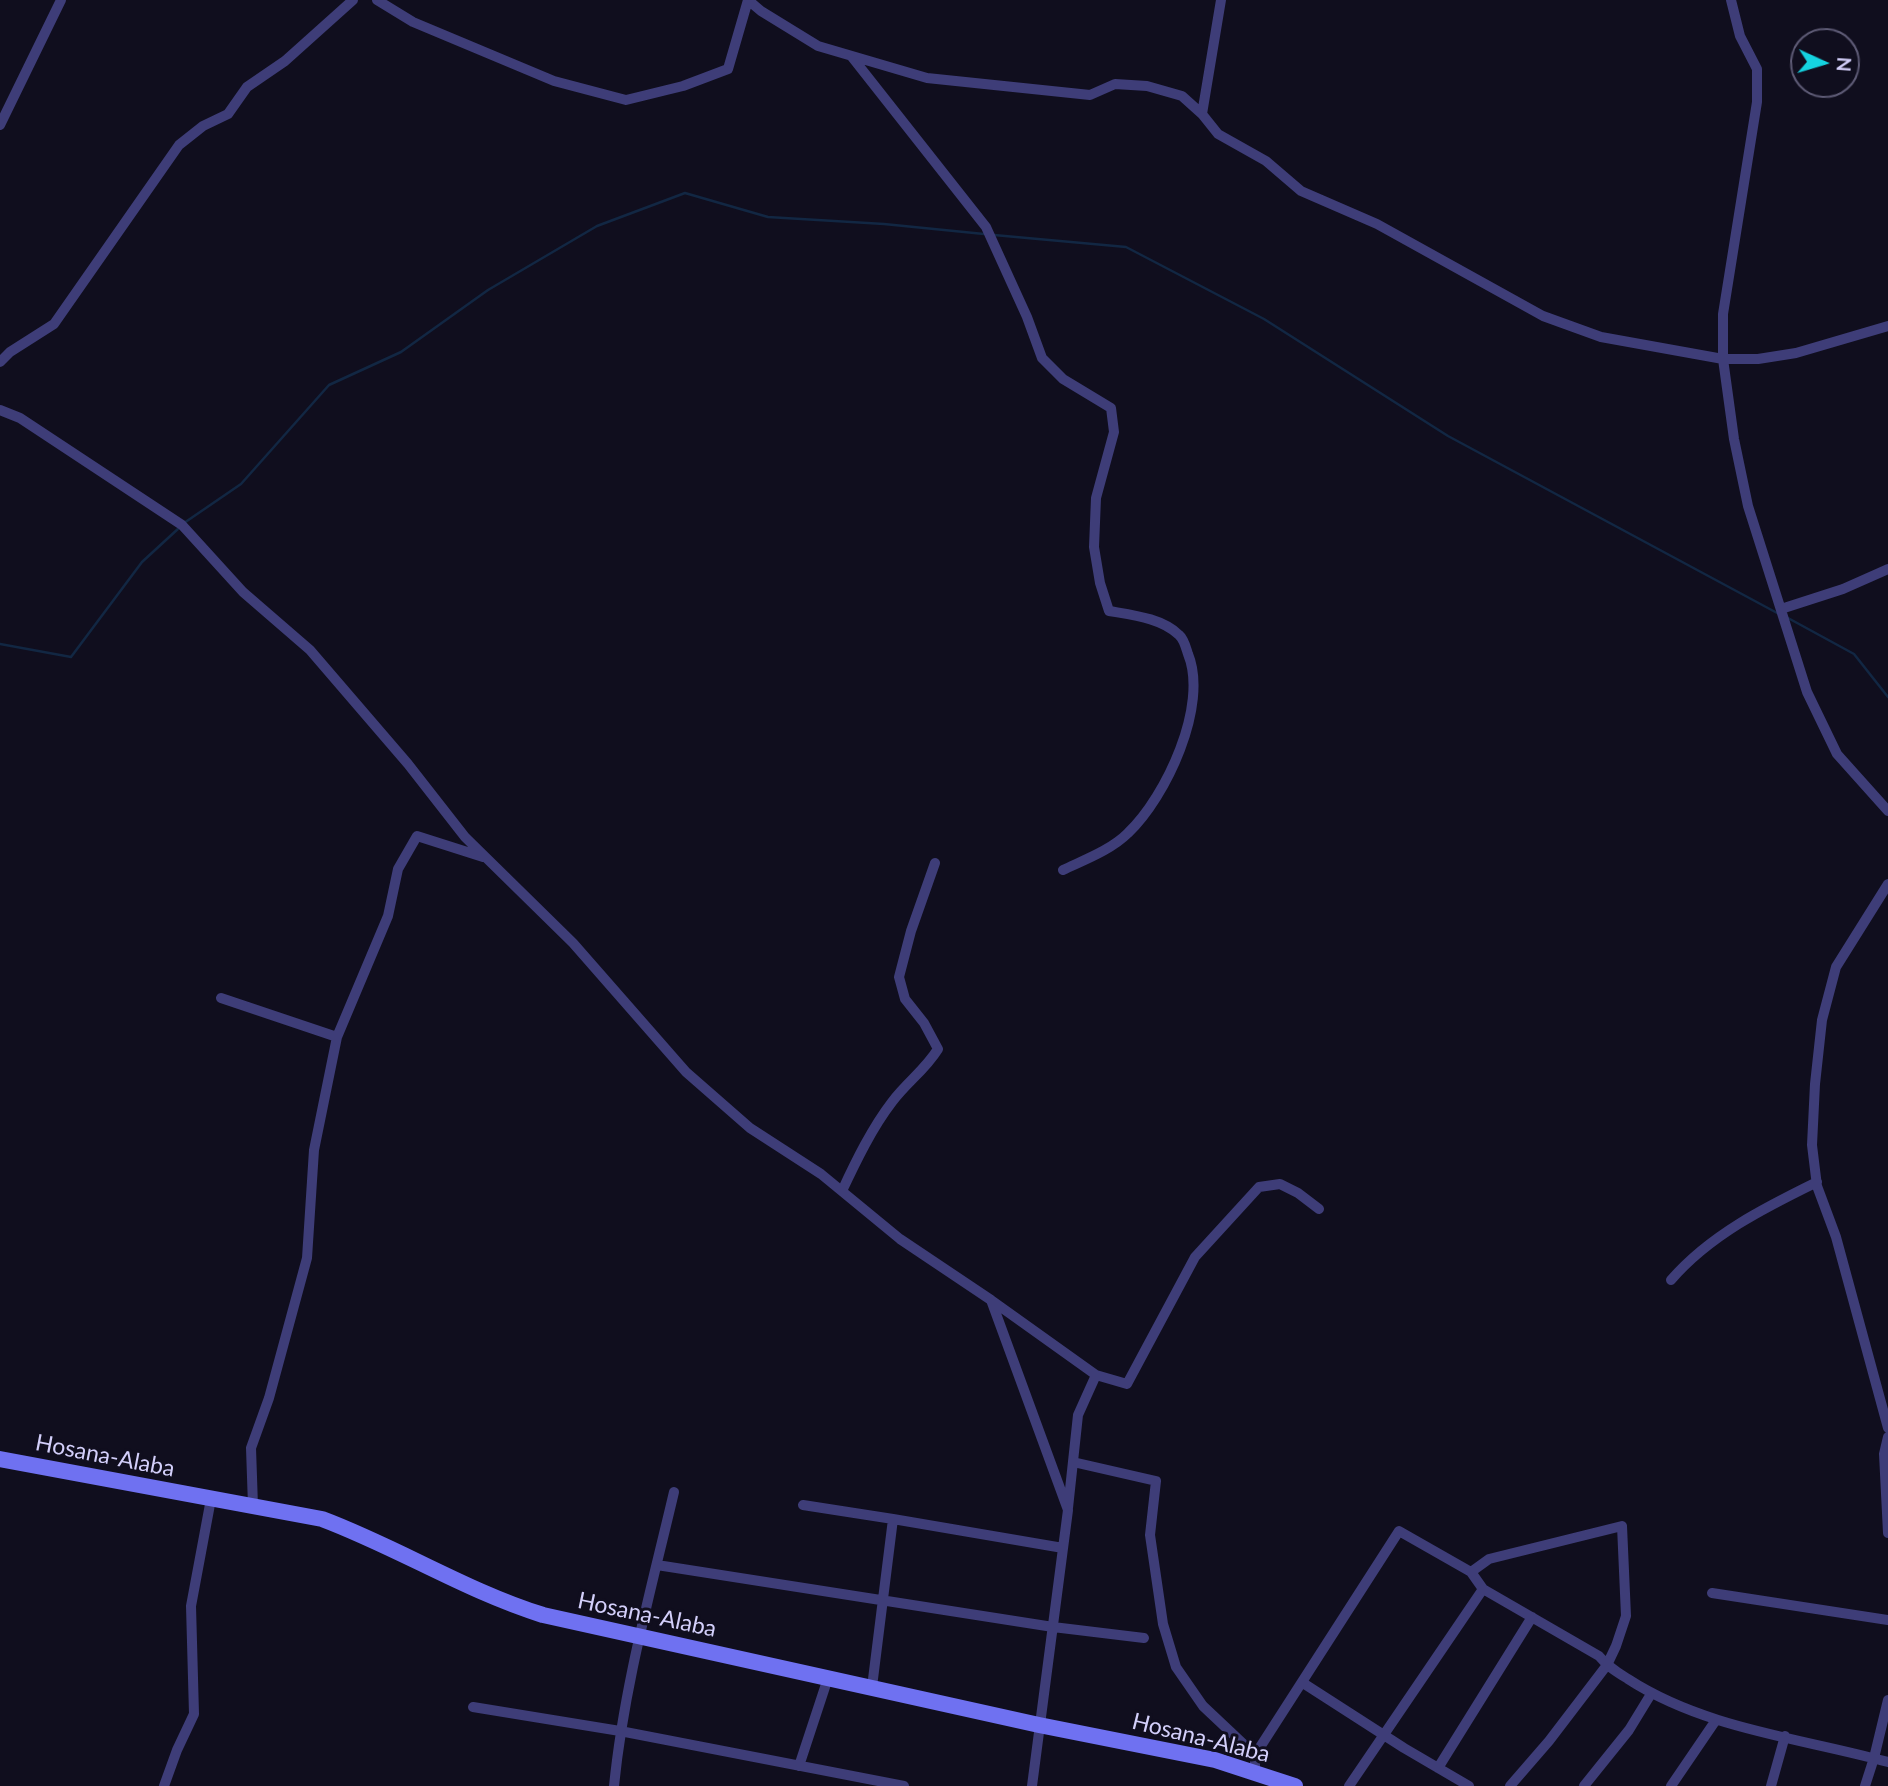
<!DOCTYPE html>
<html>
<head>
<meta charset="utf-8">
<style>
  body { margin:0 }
  #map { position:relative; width:1888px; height:1786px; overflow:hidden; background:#100e1e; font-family:Lato,sans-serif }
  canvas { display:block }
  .north { position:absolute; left:1790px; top:28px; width:70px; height:70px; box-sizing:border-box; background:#100e1e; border:2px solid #5e5b76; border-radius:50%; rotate:94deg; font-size:19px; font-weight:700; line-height:28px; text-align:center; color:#d3cffa }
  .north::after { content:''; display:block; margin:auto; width:24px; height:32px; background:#15d3e0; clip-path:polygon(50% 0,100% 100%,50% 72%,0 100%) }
</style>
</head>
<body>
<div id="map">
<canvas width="1888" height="1786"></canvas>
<div class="north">N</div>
</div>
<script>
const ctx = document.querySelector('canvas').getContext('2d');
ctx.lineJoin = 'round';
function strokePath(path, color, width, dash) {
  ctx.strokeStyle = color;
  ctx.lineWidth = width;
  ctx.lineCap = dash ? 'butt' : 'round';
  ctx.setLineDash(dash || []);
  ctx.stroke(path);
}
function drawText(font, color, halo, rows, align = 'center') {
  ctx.font = font + ' Lato,sans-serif';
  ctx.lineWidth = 6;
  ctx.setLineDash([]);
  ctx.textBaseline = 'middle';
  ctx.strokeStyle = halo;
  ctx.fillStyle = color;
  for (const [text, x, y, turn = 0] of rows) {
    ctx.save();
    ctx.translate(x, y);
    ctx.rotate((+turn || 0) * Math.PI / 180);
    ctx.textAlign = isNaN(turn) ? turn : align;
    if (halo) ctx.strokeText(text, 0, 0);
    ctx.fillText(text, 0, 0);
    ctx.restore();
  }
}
strokePath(new Path2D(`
  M994,235L1126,247L1264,319L1448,436L1779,614
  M184,523L241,484L329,385L401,352L488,290L597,226L685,193L768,217L884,224L984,234
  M1788,618L1854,654L1888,697
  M0,644L71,657L142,562L179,528`), '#122743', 2.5);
strokePath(new Path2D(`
  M377,0L413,22L554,81L626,100L683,86L728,69L748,0L761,11L818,46L927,78L1090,95L1115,84L1147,86L1182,96L1202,114L1218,134L1266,161L1301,191L1377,224L1543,316L1601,337L1723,359H1758L1796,353L1888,326
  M1731,0L1740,36L1757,69V102L1723,314V359L1734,439L1748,506L1807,692L1837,754L1888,811
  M852,57L986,227L1027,317L1042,358L1063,379L1111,408L1114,432L1096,498L1094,547L1100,583L1109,611C1132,615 1162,618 1179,635C1184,639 1186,648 1188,654C1209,705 1166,797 1128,833C1111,850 1084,860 1063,870
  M1202,114L1221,0
  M0,125L61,0
  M0,362L10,352L54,324L179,145L203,126L228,114L247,87L285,61L353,0
  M0,410L20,418L182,525L243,592L310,650L408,764L465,837L573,943L686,1072L750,1128L821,1174L900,1239L991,1300L1068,1510L1032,1786
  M1781,609L1843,589L1888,569
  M1888,884L1836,967L1822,1020L1815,1084L1812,1145L1817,1186L1836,1237L1888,1428
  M221,998L337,1037
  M842,1191C856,1161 872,1128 892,1102C907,1082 925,1070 938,1049L924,1023L905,999L899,977L911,931L935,863
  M1671,1280C1710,1235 1764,1208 1817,1182
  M991,1300L1096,1375L1127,1384L1195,1257L1259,1187L1280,1184L1298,1193L1319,1209
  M1888,1437L1884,1454L1888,1533
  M1073,1462L1156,1481L1150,1535L1163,1624L1176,1667L1203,1706L1255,1755V1773
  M803,1505L893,1519
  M253,1506L251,1448L269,1398L307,1258L314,1150L337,1037L388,916L398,869L417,836L483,857
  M1068,1508L1078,1415L1096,1375
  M657,1565L1053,1627L1144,1638
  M1471,1572L1489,1559L1622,1526L1626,1616L1616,1646L1607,1665L1549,1741L1510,1786
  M1712,1593L1888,1620
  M1303,1683L1404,1748L1469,1786
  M872,1687L893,1519L1063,1548
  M473,1707L620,1731L904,1786
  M1255,1755L1399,1531L1471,1572L1483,1589L1599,1656C1607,1666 1617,1672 1628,1679C1705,1729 1801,1738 1888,1762
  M799,1766L828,1678
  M1438,1768L1532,1617
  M164,1786L177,1750L194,1714L191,1606L211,1499
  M614,1786C624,1686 651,1590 674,1492
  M1349,1786L1483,1589
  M1584,1786L1629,1730L1651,1694
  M1671,1786L1716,1720
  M1771,1786L1785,1736
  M1865,1786L1874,1758L1888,1700`), '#3e3d78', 10);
strokePath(new Path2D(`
  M0,1459L322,1519C397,1547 466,1591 543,1615L1039,1725L1215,1760L1295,1786`), '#6f71f1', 16);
drawText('23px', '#d3cffa', '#100e1e', [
  ["Hosana-Alaba",105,1456,11],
  ["Hosana-Alaba",647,1615,12],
  ["Hosana-Alaba",1201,1738,14]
]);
</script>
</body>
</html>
